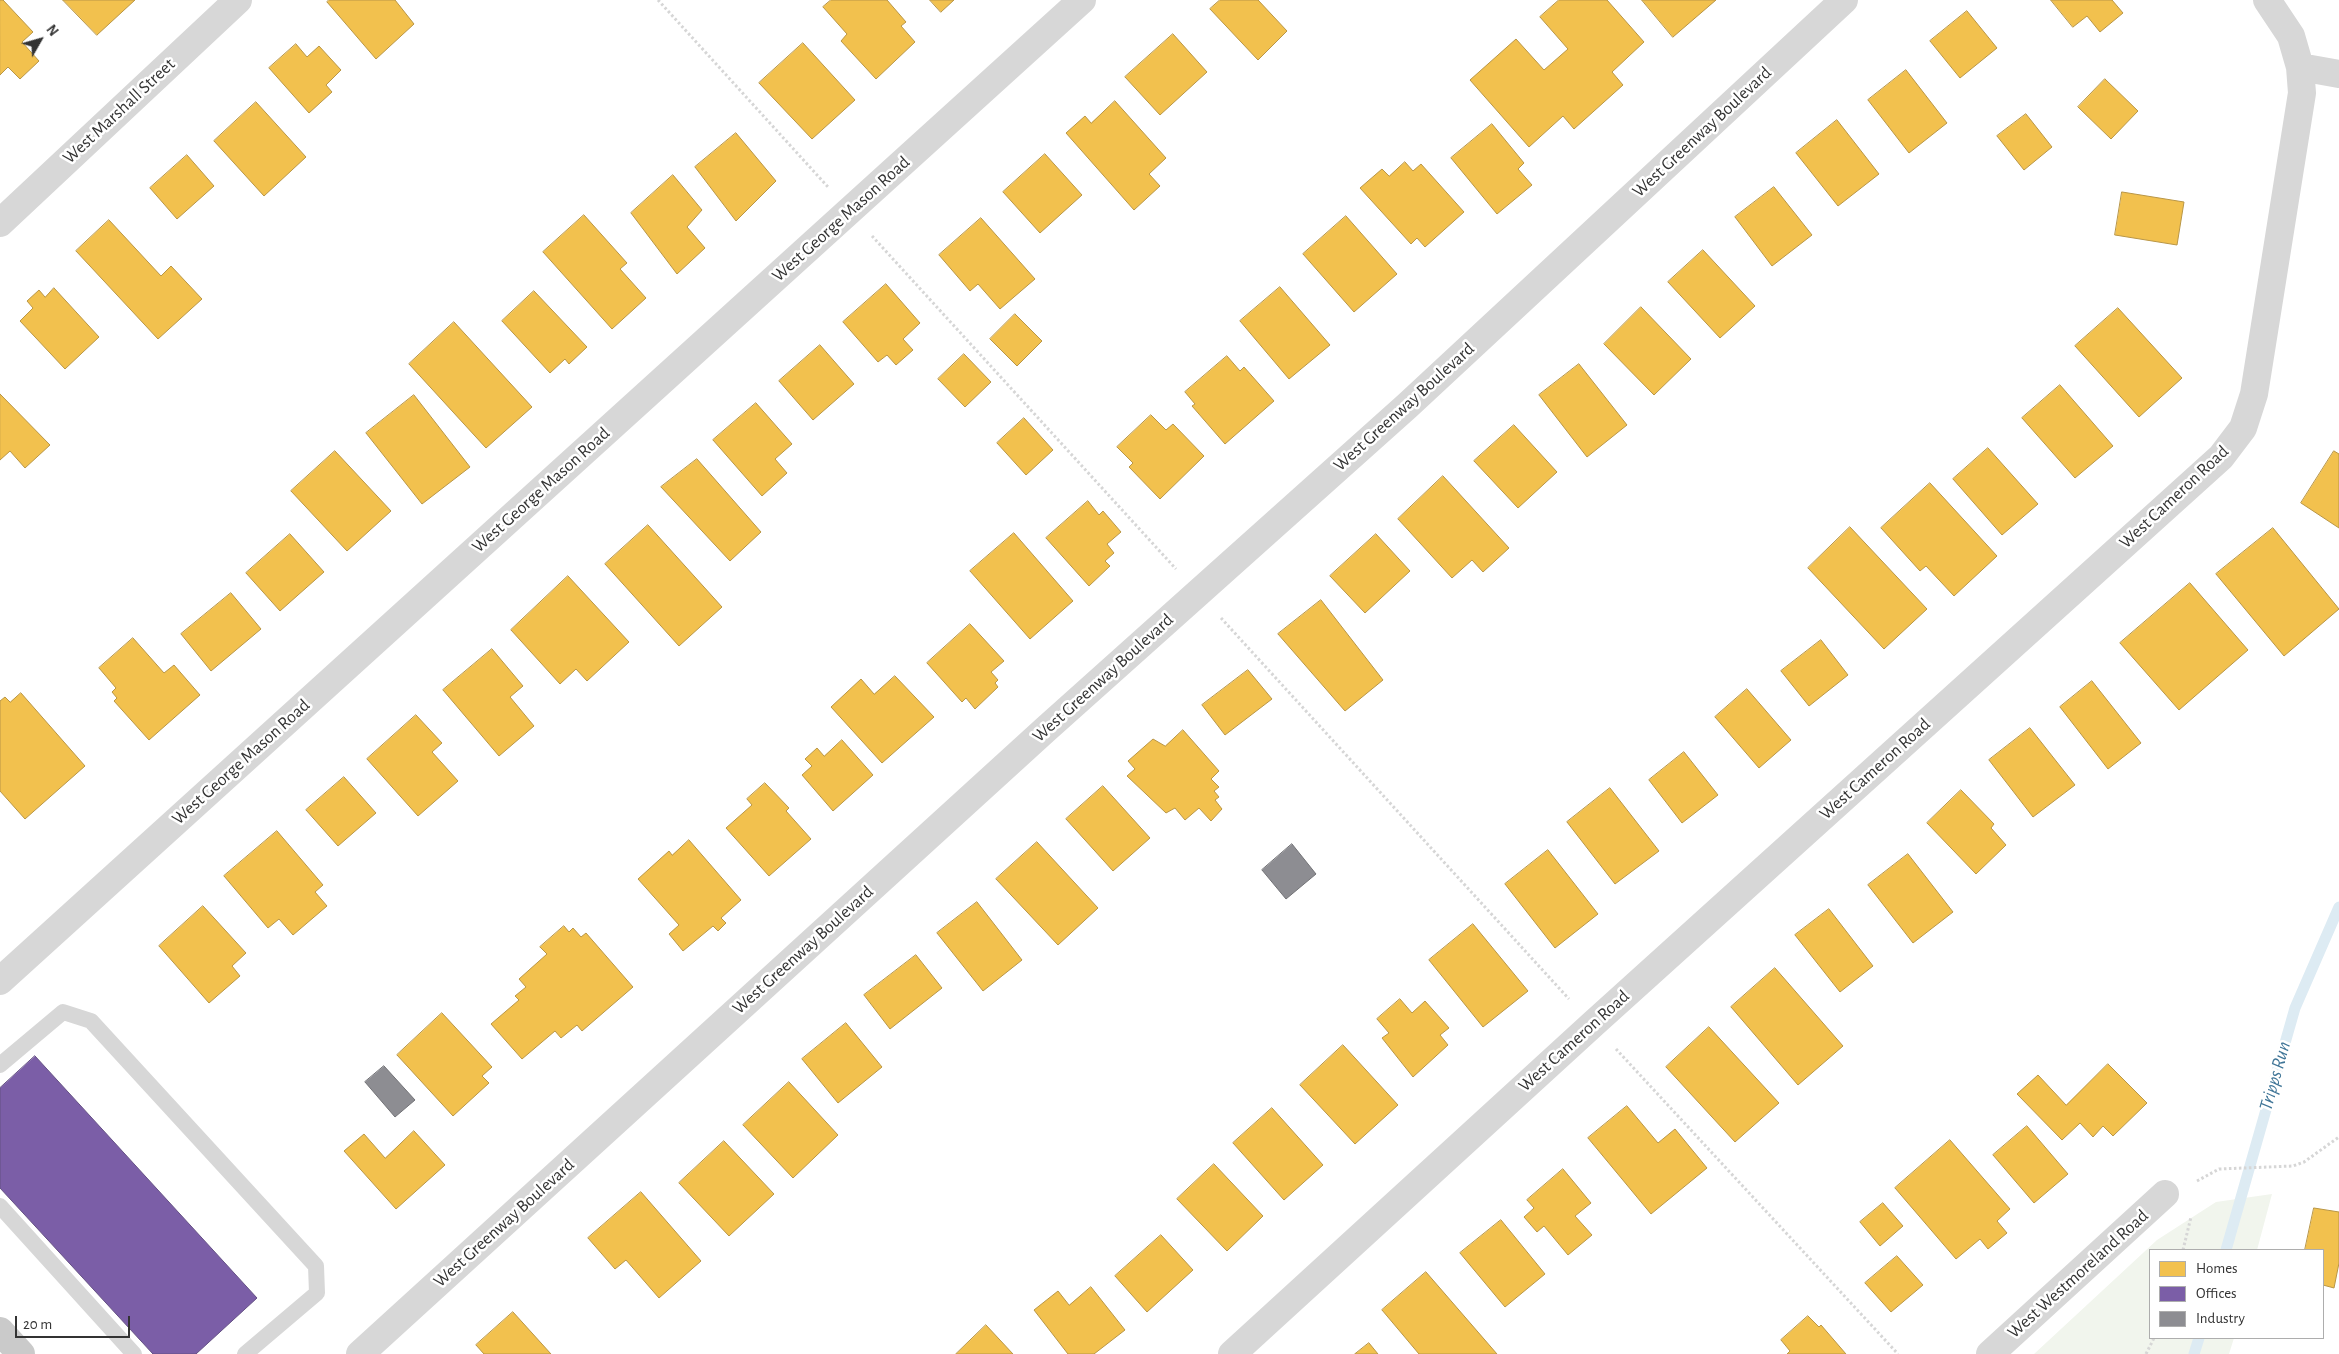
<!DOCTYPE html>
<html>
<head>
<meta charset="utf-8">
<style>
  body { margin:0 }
  #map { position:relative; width:2339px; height:1354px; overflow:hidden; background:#fff; font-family:"Alegreya Sans",sans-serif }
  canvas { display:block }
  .legend { position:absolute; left:2149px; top:1249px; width:175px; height:90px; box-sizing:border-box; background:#fff; border:1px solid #adadad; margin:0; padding:6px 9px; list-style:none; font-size:15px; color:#333 }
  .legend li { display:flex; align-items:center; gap:10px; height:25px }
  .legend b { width:25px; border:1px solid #adadad }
  .north { position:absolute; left:15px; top:15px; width:50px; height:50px; -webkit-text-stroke:4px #fff; paint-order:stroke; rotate:52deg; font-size:14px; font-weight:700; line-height:20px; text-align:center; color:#333 }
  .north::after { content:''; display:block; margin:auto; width:18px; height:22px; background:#333; clip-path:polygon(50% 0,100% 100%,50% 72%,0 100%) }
  .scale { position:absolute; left:15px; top:1316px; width:115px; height:22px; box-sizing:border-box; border:2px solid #333; border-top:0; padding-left:6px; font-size:15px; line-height:18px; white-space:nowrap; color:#333; -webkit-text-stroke:4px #fff; paint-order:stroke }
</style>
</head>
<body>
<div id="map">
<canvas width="2339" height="1354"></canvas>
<ul class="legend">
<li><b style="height:14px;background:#f2c14e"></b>Homes</li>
<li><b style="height:14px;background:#7b5ea7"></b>Offices</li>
<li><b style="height:14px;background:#8d8d92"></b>Industry</li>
</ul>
<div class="north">N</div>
<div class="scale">20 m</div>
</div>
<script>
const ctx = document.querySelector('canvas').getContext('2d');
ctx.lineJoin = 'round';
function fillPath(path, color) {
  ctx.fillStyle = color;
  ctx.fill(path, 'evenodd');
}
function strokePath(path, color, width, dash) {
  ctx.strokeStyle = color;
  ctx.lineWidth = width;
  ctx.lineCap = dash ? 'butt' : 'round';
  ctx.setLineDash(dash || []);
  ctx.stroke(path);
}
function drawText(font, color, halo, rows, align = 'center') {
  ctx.font = font + ' "Alegreya Sans",sans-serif';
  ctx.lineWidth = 5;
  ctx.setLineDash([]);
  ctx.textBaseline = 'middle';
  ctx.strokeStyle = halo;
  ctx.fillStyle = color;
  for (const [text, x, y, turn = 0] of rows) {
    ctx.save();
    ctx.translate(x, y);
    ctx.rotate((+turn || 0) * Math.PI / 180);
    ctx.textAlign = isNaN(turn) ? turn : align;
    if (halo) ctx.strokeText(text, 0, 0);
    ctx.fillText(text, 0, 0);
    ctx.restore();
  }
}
fillPath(new Path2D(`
  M2272,1194L2257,1250H2150V1338H2234L2229,1354H2034L2157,1240L2216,1202Z`), '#f1f5ed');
const homes = new Path2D(`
  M0,0H3L33,32L22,42L39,61L20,79L8,67L0,75Z
  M63,0H135L97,35Z
  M329,0H395L414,24L376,59L327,2Z
  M831,0H887L906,22L901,26L915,42L876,79L841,41L847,34L823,7Z
  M930,0H954L941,12Z
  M1220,0H1258L1287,31L1258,60L1210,9Z
  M1559,0H1607L1644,42L1612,72L1623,85L1574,129L1563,116L1529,147L1470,80L1516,39L1544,70L1568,49L1540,17Z
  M1642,0H1716L1673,37Z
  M2051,0H2112L2123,13L2100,32L2087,16L2073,27Z
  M1967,11L1997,48L1960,78L1930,41Z
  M1173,34L1207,72L1160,115L1125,77Z
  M803,43L855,100L812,139L759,83Z
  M296,44L307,57L319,46L341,70L326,85L332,92L309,113L269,68Z
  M1906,70L1947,123L1909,153L1868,100Z
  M2105,79L2138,111L2111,139L2078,107Z
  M1115,101L1166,158L1149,174L1160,186L1134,210L1066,133L1085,116L1091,123Z
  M256,102L306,157L264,196L214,141Z
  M2026,114L2052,147L2024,170L1997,136Z
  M1837,120L1879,174L1838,206L1796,153Z
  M1492,124L1524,163L1518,169L1532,185L1497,214L1451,158Z
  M736,133L776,181L736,221L695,167Z
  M1045,154L1082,195L1040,233L1003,192Z
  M187,155L214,186L177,219L150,188Z
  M1405,162L1413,171L1421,164L1464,212L1425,247L1417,238L1411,244L1360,188L1382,169L1389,176Z
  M673,175L702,210L687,227L705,248L677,274L631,213Z
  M1774,187L1812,235L1772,266L1735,217Z
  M2122,192L2184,202L2177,245L2115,235Z
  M584,215L627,263L620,269L646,298L612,329L543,252Z
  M1346,216L1397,274L1354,312L1303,254Z
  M981,218L1035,279L1000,309L978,284L970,291L939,255Z
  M109,220L161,276L171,266L202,299L158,339L76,251Z
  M1703,250L1755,306L1720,338L1668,282Z
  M886,284L920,323L903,339L913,350L896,365L887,355L878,362L843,322Z
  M1280,287L1330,345L1289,379L1240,321Z
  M54,288L99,337L65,369L20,321L33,308L27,301L39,290L45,297Z
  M534,291L587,347L569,364L565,359L550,373L502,321Z
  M1641,307L1691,359L1654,395L1604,344Z
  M2118,308L2182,378L2139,417L2075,346Z
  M1015,314L1042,341L1017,366L990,339Z
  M454,322L532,407L486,448L409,364Z
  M820,345L854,384L813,420L779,381Z
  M964,354L991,382L965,407L938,379Z
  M1227,356L1240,371L1244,367L1274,401L1225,444L1192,406L1195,404L1185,392Z
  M1579,364L1627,425L1587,457L1539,395Z
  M2060,385L2113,446L2075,478L2022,418Z
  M0,394L50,445L25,468L10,451L0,460Z
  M414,395L470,467L422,504L366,433Z
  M756,403L792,444L775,459L787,473L762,496L713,440Z
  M1151,415L1166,430L1173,424L1204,456L1160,499L1129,467L1133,463L1117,447Z
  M1024,418L1053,450L1026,475L997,443Z
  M1514,425L1557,472L1518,508L1474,461Z
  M1988,448L2038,504L2002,535L1953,479Z
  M335,451L391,511L347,551L291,491Z
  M2334,451L2339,454V528L2301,503Z
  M697,459L761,532L730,561L661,487Z
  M1443,476L1509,548L1483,572L1472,560L1452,578L1398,519Z
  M1930,483L1997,556L1954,596L1926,566L1920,571L1881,528Z
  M1088,501L1099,515L1103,511L1121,532L1107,544L1114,553L1105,561L1110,566L1089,586L1046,538Z
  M648,525L722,607L679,646L605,564Z
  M1850,527L1927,609L1884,649L1808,568Z
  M2273,528L2339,609L2284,656L2216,574Z
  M1014,533L1073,601L1030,639L970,571Z
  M290,534L324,572L280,611L246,573Z
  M1376,534L1410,571L1365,613L1330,576Z
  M568,576L629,642L587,681L576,669L560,684L511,630Z
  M2190,583L2248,650L2179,710L2120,643Z
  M231,593L261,629L211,671L181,634Z
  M1321,600L1383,680L1345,711L1278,634Z
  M970,624L1004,661L991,672L998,680L995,683L998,687L975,709L966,698L962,702L927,663Z
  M133,638L164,673L174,665L200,695L149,740L114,701L117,698L112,692L116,688L99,668Z
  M1821,640L1848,675L1809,706L1781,671Z
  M492,649L523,686L510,697L534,726L499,756L443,690Z
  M1248,670L1272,699L1225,735L1202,705Z
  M895,676L934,717L882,763L831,707L861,679L874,694Z
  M2092,681L2141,743L2108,769L2060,707Z
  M1747,689L1791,740L1759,768L1715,717Z
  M21,693L85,766L25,819L0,791V701L5,697L10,702Z
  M416,715L442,743L432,752L458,781L418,816L367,759Z
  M2030,728L2075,785L2033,817L1989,760Z
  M1183,730L1219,771L1211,779L1219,787L1214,791L1219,797L1215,800L1222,809L1211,821L1199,808L1185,820L1175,808L1166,813L1127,776L1135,769L1128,761L1153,739L1165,746Z
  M842,740L873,775L833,811L802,775L812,766L805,759L817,748L824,756Z
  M1684,752L1718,795L1682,823L1649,780Z
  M344,777L376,813L338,846L306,810Z
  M765,783L789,808L786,811L811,839L769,876L726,828L752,805L747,799Z
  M1103,786L1150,838L1113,871L1066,819Z
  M1610,788L1659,851L1615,884L1567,822Z
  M1961,790L1994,824L1991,828L2006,845L1976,874L1927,823Z
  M277,831L323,885L315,892L327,906L293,935L279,919L268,928L224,876Z
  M689,840L741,900L721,918L726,923L718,931L713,926L683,951L669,934L679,925L638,879L669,851L672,855Z
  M1037,842L1098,908L1058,945L996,879Z
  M1548,850L1598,914L1555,948L1505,884Z
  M1908,854L1953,912L1913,943L1868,885Z
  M977,902L1022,960L983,991L937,933Z
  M203,906L246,953L232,966L240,976L209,1003L159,946Z
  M1829,909L1873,966L1840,992L1795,935Z
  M1473,924L1528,991L1483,1027L1429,960Z
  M564,926L569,932L573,928L581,937L586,933L633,987L582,1031L577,1025L561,1038L555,1031L522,1059L491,1024L519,1000L515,996L526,987L519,979L547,954L540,947Z
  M916,955L942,988L890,1029L864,995Z
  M1775,968L1843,1046L1798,1085L1731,1007Z
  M1400,999L1412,1013L1425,1001L1449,1028L1440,1035L1448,1045L1413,1077L1382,1038L1389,1033L1377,1019Z
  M442,1013L492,1067L482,1076L489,1083L453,1116L397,1055Z
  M846,1023L882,1067L838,1103L802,1059Z
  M1709,1027L1779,1103L1735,1142L1666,1067Z
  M1343,1045L1398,1105L1355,1144L1300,1085Z
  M2108,1064L2147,1103L2113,1136L2103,1126L2093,1137L2080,1123L2062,1140L2017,1094L2038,1075L2066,1105Z
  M789,1082L838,1135L793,1178L743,1125Z
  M1627,1106L1658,1143L1675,1129L1707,1168L1651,1214L1588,1138Z
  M1272,1108L1323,1165L1284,1200L1233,1143Z
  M2027,1126L2068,1174L2034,1203L1993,1155Z
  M414,1131L445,1165L396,1209L344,1151L364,1134L385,1158Z
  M1950,1140L2010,1209L1997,1221L2007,1233L1988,1249L1980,1239L1956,1259L1895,1188Z
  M724,1141L774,1194L729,1236L679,1183Z
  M1214,1164L1263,1216L1227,1251L1177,1199Z
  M1563,1169L1591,1203L1575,1216L1592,1235L1568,1255L1544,1226L1537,1232L1524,1217L1534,1208L1527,1200Z
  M641,1192L701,1261L659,1298L626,1260L615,1269L588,1238Z
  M1883,1203L1903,1226L1880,1246L1860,1222Z
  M2314,1208L2339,1212V1263L2334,1288L2323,1285V1250H2305Z
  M1501,1220L1545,1274L1505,1307L1460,1253Z
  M1161,1235L1193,1270L1147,1312L1115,1276Z
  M1897,1256L1923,1285L1891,1312L1865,1283Z
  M1426,1272L1497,1354H1419L1382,1310Z
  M1091,1287L1125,1330L1094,1354H1068L1034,1310L1058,1291L1069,1305Z
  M513,1312L551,1354H484L476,1345Z
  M1808,1316L1819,1327L1821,1325L1846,1354H1787L1790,1351L1781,1340Z
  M986,1325L1013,1354H956Z
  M1369,1343L1378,1354H1355Z`);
fillPath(homes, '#f2c14e');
strokePath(homes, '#b99646', 1);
const offices = new Path2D(`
  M35,1056L257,1298L196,1354H153L0,1188V1088Z`);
fillPath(offices, '#7b5ea7');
strokePath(offices, '#655184', 1);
const industry = new Path2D(`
  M1292,844L1316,874L1286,899L1262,870Z
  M384,1066L415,1100L395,1117L365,1082Z`);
fillPath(industry, '#8d8d92');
strokePath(industry, '#727276', 1);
strokePath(new Path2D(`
  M2226,1250L2295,1008L2339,907
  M2194,1354L2199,1338`), '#ddebf3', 11);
strokePath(new Path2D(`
  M658,0L828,187
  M872,236L1176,569
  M1221,618L1569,999
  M1616,1049L1898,1354
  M2197,1181L2219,1169L2293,1166L2304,1162L2339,1137
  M2183,1250L2191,1217
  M2146,1354L2154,1338`), '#d6d6d6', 3, [2.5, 2.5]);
strokePath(new Path2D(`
  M0,1065L63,1012L91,1021L316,1266L317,1293L245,1354
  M0,1206L134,1354`), '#d7d7d7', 16);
strokePath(new Path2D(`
  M2267,0L2291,36L2300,67L2339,74
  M0,981L1082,0
  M360,1354L1046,729L1407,406L1844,0
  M1232,1354L1593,1024L2221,457L2243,428L2254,394L2302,93L2300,67
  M1990,1354L2165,1194`), '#d7d7d7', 28);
strokePath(new Path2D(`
  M0,223L238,0`), '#d7d7d7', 28);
strokePath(new Path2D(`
  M0,1331L21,1354`), '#cacaca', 28);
drawText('18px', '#333', '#fff', [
  ["West Marshall Street",119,111,-43],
  ["West Greenway Boulevard",1702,132,-43],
  ["West George Mason Road",841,219,-42],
  ["West Greenway Boulevard",1404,407,-42],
  ["West George Mason Road",541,490,-42],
  ["West Cameron Road",2174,497,-43],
  ["West Greenway Boulevard",1103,678,-42],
  ["West George Mason Road",241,762,-42],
  ["West Cameron Road",1875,769,-42],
  ["West Greenway Boulevard",803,950,-42],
  ["West Cameron Road",1574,1041,-42],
  ["West Greenway Boulevard",504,1223,-42],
  ["West Westmoreland Road",2078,1274,-42]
]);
drawText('italic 19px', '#3f7597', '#fff', [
  ["Tripps Run",2275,1076,-74]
]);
</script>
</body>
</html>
